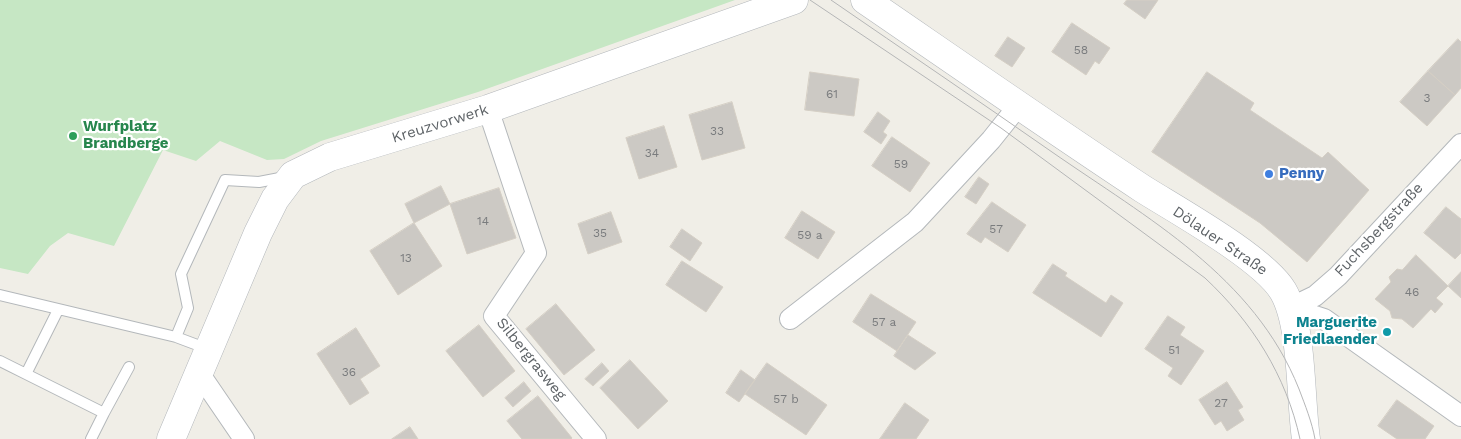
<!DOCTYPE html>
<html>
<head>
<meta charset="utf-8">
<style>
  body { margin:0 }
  canvas { display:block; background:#f0eee7 }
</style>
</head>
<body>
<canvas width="1461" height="439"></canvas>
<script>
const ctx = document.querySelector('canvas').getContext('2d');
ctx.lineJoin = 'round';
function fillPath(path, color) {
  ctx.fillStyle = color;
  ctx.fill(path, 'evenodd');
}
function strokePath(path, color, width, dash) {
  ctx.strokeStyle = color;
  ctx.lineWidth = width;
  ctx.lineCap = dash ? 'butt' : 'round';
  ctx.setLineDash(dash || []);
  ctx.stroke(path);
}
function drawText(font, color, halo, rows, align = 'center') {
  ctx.font = font + ' "Work Sans",sans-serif';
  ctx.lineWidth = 4.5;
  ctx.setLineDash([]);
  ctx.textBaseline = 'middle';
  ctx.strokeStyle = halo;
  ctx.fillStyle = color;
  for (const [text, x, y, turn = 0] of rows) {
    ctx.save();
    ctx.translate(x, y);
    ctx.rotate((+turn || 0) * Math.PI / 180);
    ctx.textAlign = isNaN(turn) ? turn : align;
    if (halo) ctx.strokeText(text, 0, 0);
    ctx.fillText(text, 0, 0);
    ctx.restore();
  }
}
fillPath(new Path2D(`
  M0,0H735L478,92L321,141L284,159L267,160L220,141L196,161L163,150L114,246L68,233L50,246L28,274L0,268Z`), '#c6e7c4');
const building = new Path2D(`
  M1127,0H1158L1145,19L1124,4Z
  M1072,23L1110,48L1099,64L1095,61L1086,75L1052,52Z
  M1008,37L1025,48L1012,67L995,56Z
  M1458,39L1461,42V88L1455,95L1428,71Z
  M1428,71L1455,95L1427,126L1400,102Z
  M810,72L859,79L854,116L805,110Z
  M1207,72L1254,103L1250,110L1322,158L1328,152L1369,190L1307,262L1260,223L1152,152Z
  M732,102L745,148L702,160L689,115Z
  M878,112L890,121L883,132L887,135L881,144L864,132Z
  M664,126L677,167L639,179L626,138Z
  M892,137L930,163L910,192L872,166Z
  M979,177L989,184L976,204L965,197Z
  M441,186L450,204L414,223L405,204Z
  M499,188L516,238L467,254L450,204Z
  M992,202L1026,225L1008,252L985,237L981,243L967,234Z
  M1446,207L1461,219V253L1455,259L1424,233Z
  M802,211L835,232L818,259L785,238Z
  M611,212L622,242L588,254L578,224Z
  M414,223L442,266L398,295L370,251Z
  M682,229L702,243L690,261L670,247Z
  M1416,255L1448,286L1436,298L1443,304L1435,313L1431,309L1413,328L1402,319L1392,318L1390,311L1375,299L1391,282L1389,277L1397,269L1402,270Z
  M682,261L723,287L706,312L666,285Z
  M1053,264L1067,273L1065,276L1106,303L1111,295L1123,303L1101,337L1033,293Z
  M1461,272V298L1448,286Z
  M871,294L916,322L897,351L853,322Z
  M556,304L595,350L564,375L526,329Z
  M1168,316L1185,327L1180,335L1204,351L1181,385L1168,376L1173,368L1145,349Z
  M479,325L515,371L483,397L446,351Z
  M356,328L380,366L360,379L369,393L350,405L317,354Z
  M908,335L936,353L915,370L894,356Z
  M630,360L668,401L638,429L600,388Z
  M602,363L609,371L593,386L585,379Z
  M767,363L827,405L806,435L745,394Z
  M741,370L755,380L739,402L726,393Z
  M524,382L531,391L513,407L505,398Z
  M1227,382L1243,407L1238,410L1244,420L1227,431L1221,421L1215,425L1199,400Z
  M538,396L572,438L571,439H522L507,421Z
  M1397,400L1434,426L1425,439H1397L1378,426Z
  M905,403L929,420L916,439H880Z
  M410,427L418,439H392Z`);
fillPath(building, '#ccc9c4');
strokePath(building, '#d5cfc5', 1);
const lane = new Path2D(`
  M0,295L176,337L208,349
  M176,337L188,308L181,274L225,180L259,182L285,177
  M0,361L26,374L58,310
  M26,374L104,413L129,367
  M91,439L104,413`);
const street = new Path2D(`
  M488,109L536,253L494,316L596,439
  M1290,308L1315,296L1338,276L1461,144
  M1290,308L1324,319L1461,416
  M790,319L915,222L991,140L1019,105
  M199,373L244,439`);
const secondary = new Path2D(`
  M865,0C957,63 1049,127 1143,189C1178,211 1263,258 1283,291C1303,325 1300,398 1306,439
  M171,439L258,233L275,199L293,175L330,157L488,109L794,0`);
strokePath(lane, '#b4b8bb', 12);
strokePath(street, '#b4b8bb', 22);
strokePath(secondary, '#b3b7bb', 29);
strokePath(lane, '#fff', 10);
strokePath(street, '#fff', 20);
strokePath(secondary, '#fff', 28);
strokePath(new Path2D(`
  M810,0L1001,128L1205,278C1252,322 1286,375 1300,439
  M831,0C905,51 979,101 1052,152C1147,218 1254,276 1299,389C1305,405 1312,422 1315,439`), '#b5b6b7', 1);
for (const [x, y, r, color] of [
  [73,136,5,"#2e9e5b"],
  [1269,174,5,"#3f7fe0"],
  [1387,332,5,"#0f9aa8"]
]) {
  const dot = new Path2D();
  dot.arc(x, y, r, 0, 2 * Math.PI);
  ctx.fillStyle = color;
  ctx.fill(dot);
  strokePath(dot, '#fff', 2);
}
drawText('12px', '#7a7c7e', null, [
  ["58",1081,50],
  ["61",832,94],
  ["3",1427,98],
  ["33",717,131],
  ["34",652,153],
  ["59",901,164],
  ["14",483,221],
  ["57",996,229],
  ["35",600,233],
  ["59 a",810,235],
  ["13",406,258],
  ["46",1412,292],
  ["57 a",884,322],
  ["51",1174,350],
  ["36",349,372],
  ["57 b",786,399],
  ["27",1221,403]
]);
drawText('15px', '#5e6367', '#fff', [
  ["Kreuzvorwerk",440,124,-17],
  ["Fuchsbergstraße",1379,230,-47],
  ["Dölauer Straße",1220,241,34],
  ["Silbergrasweg",531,359,51]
]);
drawText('bold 15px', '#27864d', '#fff', [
  ["Wurfplatz",83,127],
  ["Brandberge",83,144]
], 'left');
drawText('bold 15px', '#366cbe', '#fff', [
  ["Penny",1279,174]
], 'left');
drawText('bold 15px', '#0d838f', '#fff', [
  ["Marguerite",1377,323],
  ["Friedlaender",1377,340]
], 'right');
</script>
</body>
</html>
